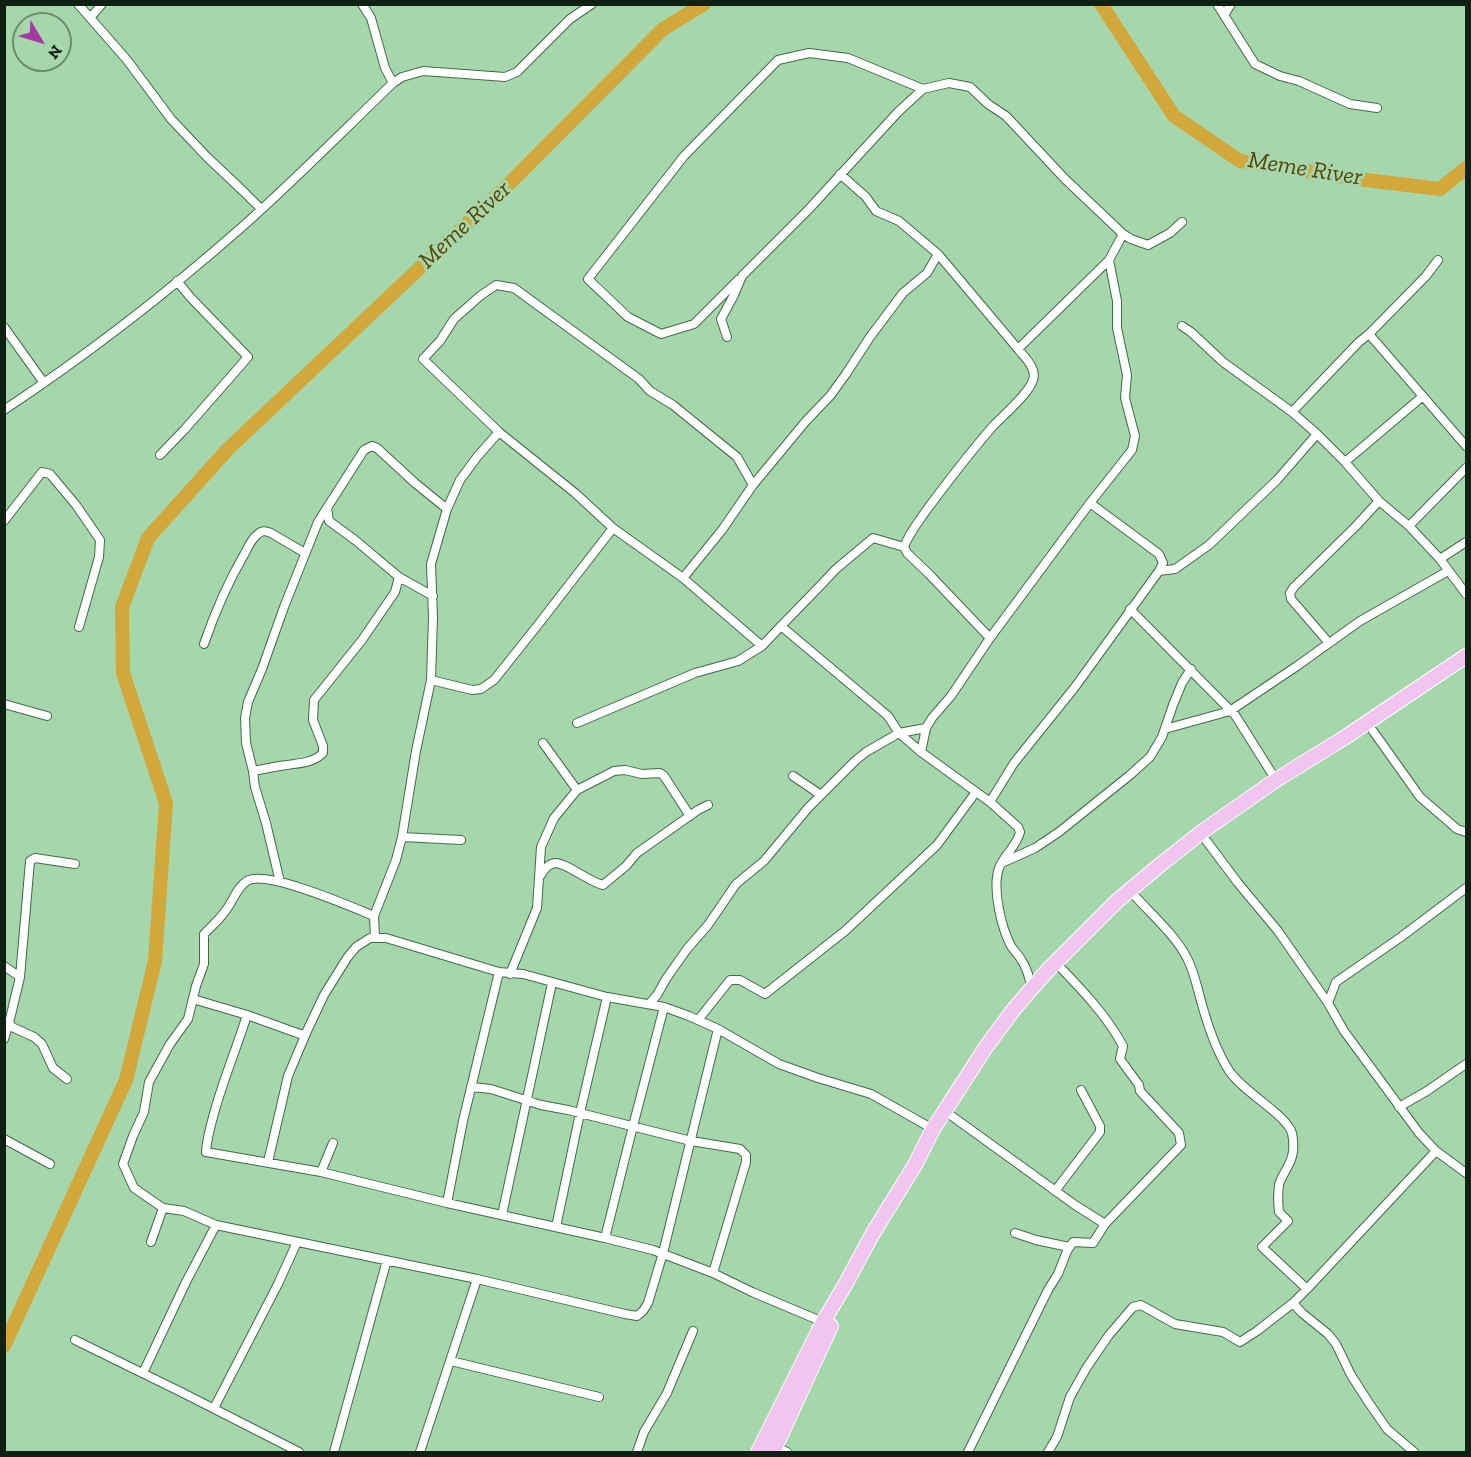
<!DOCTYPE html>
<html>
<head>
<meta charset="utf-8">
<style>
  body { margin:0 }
  #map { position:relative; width:1471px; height:1457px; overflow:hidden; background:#a6d6ab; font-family:"Zilla Slab",serif }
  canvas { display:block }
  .frame { position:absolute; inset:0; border:6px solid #0f2112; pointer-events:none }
  .north { position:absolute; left:12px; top:12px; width:60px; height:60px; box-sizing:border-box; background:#a6d6ab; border:2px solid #6a8e6e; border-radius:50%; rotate:128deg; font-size:16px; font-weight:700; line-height:24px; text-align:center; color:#0f2112 }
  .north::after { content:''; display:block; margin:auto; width:21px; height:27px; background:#a23ca1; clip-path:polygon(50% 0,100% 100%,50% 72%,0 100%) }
</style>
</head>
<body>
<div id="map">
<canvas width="1471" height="1457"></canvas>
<div class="frame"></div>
<div class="north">N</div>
</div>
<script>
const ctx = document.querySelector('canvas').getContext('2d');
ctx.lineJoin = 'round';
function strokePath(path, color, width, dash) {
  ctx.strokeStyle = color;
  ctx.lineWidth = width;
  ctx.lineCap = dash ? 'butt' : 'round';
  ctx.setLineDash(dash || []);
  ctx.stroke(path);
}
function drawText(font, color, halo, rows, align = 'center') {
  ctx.font = font + ' "Zilla Slab",serif';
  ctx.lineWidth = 6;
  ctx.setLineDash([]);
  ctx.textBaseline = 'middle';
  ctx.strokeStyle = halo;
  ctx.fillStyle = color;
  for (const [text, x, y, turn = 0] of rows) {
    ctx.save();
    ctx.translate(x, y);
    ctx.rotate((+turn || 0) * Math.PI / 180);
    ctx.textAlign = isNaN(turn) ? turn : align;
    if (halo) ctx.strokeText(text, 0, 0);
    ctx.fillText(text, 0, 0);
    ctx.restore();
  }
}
strokePath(new Path2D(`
  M1101,4L1174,116L1240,161L1358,179L1440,189L1466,168
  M4,1346L126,1080L155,961L166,803L123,673L122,607L148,538L228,449L514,179L663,29L704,4`), '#d1a839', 14);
const street = new Path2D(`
  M78,4L127,60L171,119L207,157L243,191L261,209
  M362,4L371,18L385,68L393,83
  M1217,4L1255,64L1280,76L1299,81L1350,104L1377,108
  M1224,15L1231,4
  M90,18L102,4
  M840,174L866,197L876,211L899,221L938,254L1018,349C1025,358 1037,368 1033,380C1030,392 1004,415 994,425C971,451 949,480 928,508C919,521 909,533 904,547
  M738,280L694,324L661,334L628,317L588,279L684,156L778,60L809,53L848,58L923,89
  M1182,326L1191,332L1223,362L1292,412L1317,434L1345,462L1379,501L1409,526L1440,559L1466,594
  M4,327L44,383
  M1369,334L1426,276L1438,260
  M727,337L721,319L734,295L742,276L809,209L898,112L923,89L949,83L970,87L988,104L1006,116L1065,179L1123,234L1131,239L1148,245L1170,233L1182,222
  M1018,349L1109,260L1123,234
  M4,410C87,355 167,293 242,227C294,181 343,131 393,83L402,77L423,71L505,77L517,72L570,19L592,4
  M1292,412L1359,342L1369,334L1466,446
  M160,455L185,429L248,357L191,298L177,281
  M1345,462L1423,396
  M753,485L737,457L673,405L650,391L639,379L514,288L496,285L480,296L454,319L440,341L423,359L499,432L575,493L613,528L683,578L762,646
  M327,508L329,521L355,540L399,577L433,596
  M4,521L42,472L50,474L76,505L100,540L99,557L79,627
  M1409,526L1466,468
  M1440,559L1466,542
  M1159,571L1175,569L1209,545L1277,480L1317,434
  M683,578L722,530L753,485L806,421L830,396L846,374L870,337L903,293L927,273L938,254
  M1130,609L1235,715L1276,780
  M781,626L819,587L836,569L873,538L904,547L907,553L929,574L990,638
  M1329,643L1291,599L1290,593L1294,587L1356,526L1379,501
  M204,644C215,612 228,582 245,553C248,547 252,538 258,534C262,530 266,531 271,533L305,553
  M431,680L472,690L481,689L494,680L541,621L613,528
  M4,704L47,716
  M577,723L695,673L738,661L762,646L781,626L888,716L899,733L921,752L990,802L1018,827L1020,832C1017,846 1004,855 999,868C992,888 1001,927 1011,946C1014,951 1019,955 1022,961C1027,968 1029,978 1032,987
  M1165,729L1230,711L1297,666L1360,621L1448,571
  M1373,731L1420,797L1457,829L1466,832
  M543,743L577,790
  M921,752L926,728L932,718L951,696L990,638L1090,503L1132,450L1135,436L1125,398L1127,375L1117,328V301L1109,260
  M253,771C265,769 276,766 287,765C300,763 313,763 323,753V746L313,720L314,700L362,640L395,592L399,577
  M793,776L821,795
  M990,802L1014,763L1075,687L1159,571L1163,563L1159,554L1090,503
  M402,837L461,840
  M1205,839L1238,883L1278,931L1328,1003L1344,1031L1419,1133L1436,1151L1466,1173
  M1004,862L1035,848L1059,832L1130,775L1150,757L1162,737L1173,705L1182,683L1191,669
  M541,875C544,869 548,864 555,863C567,863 589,882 603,885L626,866L637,853L698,810L708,805
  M280,882L266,823L255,787L253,771L246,743L245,718L248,702L262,669L284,607L318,522L364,450L372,446L377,448L415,483L447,509
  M1134,895C1151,914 1176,936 1187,958C1194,971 1197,987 1201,1001C1207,1023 1216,1050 1228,1069C1240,1090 1287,1115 1292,1133C1294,1143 1294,1155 1289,1164C1286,1171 1281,1177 1279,1185C1278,1193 1278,1204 1279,1212L1288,1221L1262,1247L1307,1289
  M375,938L374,916L396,860L402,837L416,751L431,680L433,617L431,564L447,509L460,480L477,457L499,432
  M4,966L20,977
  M510,974L537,908L541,847L554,818L577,790L614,771L625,770L642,774L660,773L664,776L690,816
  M193,999L247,1015L300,1034H305
  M1328,1003L1336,982L1401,937L1466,888
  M649,1004L657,995L666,979L687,949L708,925L736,884L764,861L808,808L855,761L866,752L899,733L926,728
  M247,1015C237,1047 224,1078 215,1110C211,1124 207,1137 206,1152L321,1172L447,1203L605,1238L653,1250L713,1273L752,1292L823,1322H826
  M698,1020L730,980H740L765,994L845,931L937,845L976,792
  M4,1039L9,1023
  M67,1079L53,1068L42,1044L34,1037L12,1027L9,1023L20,977L30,861L35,858L75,864
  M471,1087L491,1089L541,1105L568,1110L691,1141L740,1149L746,1155V1162L713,1273
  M1399,1107L1427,1091L1466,1064
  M949,1114L1075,1205L1105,1224L1181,1145L1179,1133L1140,1091L1139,1085L1120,1059L1123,1046C1107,1016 1083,991 1060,967
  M4,1139L50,1164
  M268,1162L288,1076L307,1031L324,995L347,958L356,947L370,938H386L499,972L523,974L607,997L664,1007L689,1016L718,1029L779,1064L818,1078L871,1094L933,1129
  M321,1172L333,1143
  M1055,1191L1100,1132V1126L1081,1090
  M447,1203L463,1121L499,972
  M163,1208L134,1188L123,1164L133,1136L144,1112L149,1082L170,1044L188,1019L196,986L204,964V934C212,926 220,919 226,910C233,901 237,887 247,881C265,869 352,907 374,916
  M502,1215L552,983
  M556,1227L580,1113L607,997
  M1015,1233L1036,1240L1069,1247
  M605,1238L633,1126L664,1007
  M151,1242L163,1208L184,1211L216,1225L477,1279L625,1314L637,1316L643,1311L648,1303L663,1253L718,1029
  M75,1340L183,1393L299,1452
  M451,1361L599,1397
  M143,1373L186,1282L216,1225
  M214,1408L278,1284L297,1242
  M776,1447L787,1452
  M334,1452L387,1260
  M420,1452L477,1279
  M637,1452L644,1432L667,1393L693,1331
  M968,1452L1048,1290L1058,1274L1067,1251L1073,1242L1093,1243L1105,1224
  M1048,1452L1057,1437L1070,1397L1087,1367L1109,1335L1133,1307L1141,1305L1175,1324L1223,1332L1240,1342L1257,1331L1293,1303
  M1414,1452L1387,1429L1369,1403L1351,1375L1336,1344L1328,1334L1302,1313L1293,1303L1307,1289L1436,1151`);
const primary = new Path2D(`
  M758,1452L823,1322L845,1285L873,1233L915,1165L933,1129L986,1047L1014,1009L1047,971L1117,901L1160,865L1203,831L1276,780L1344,738L1466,656
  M773,1452L831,1326`);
strokePath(street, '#406c47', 10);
strokePath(primary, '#fff', 16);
strokePath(street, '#fff', 8);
strokePath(primary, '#f2c4f0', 14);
drawText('italic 24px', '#594405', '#a6d6ab', [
  ["Meme River",1305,169,9],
  ["Meme River",465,225,-43]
]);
</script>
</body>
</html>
